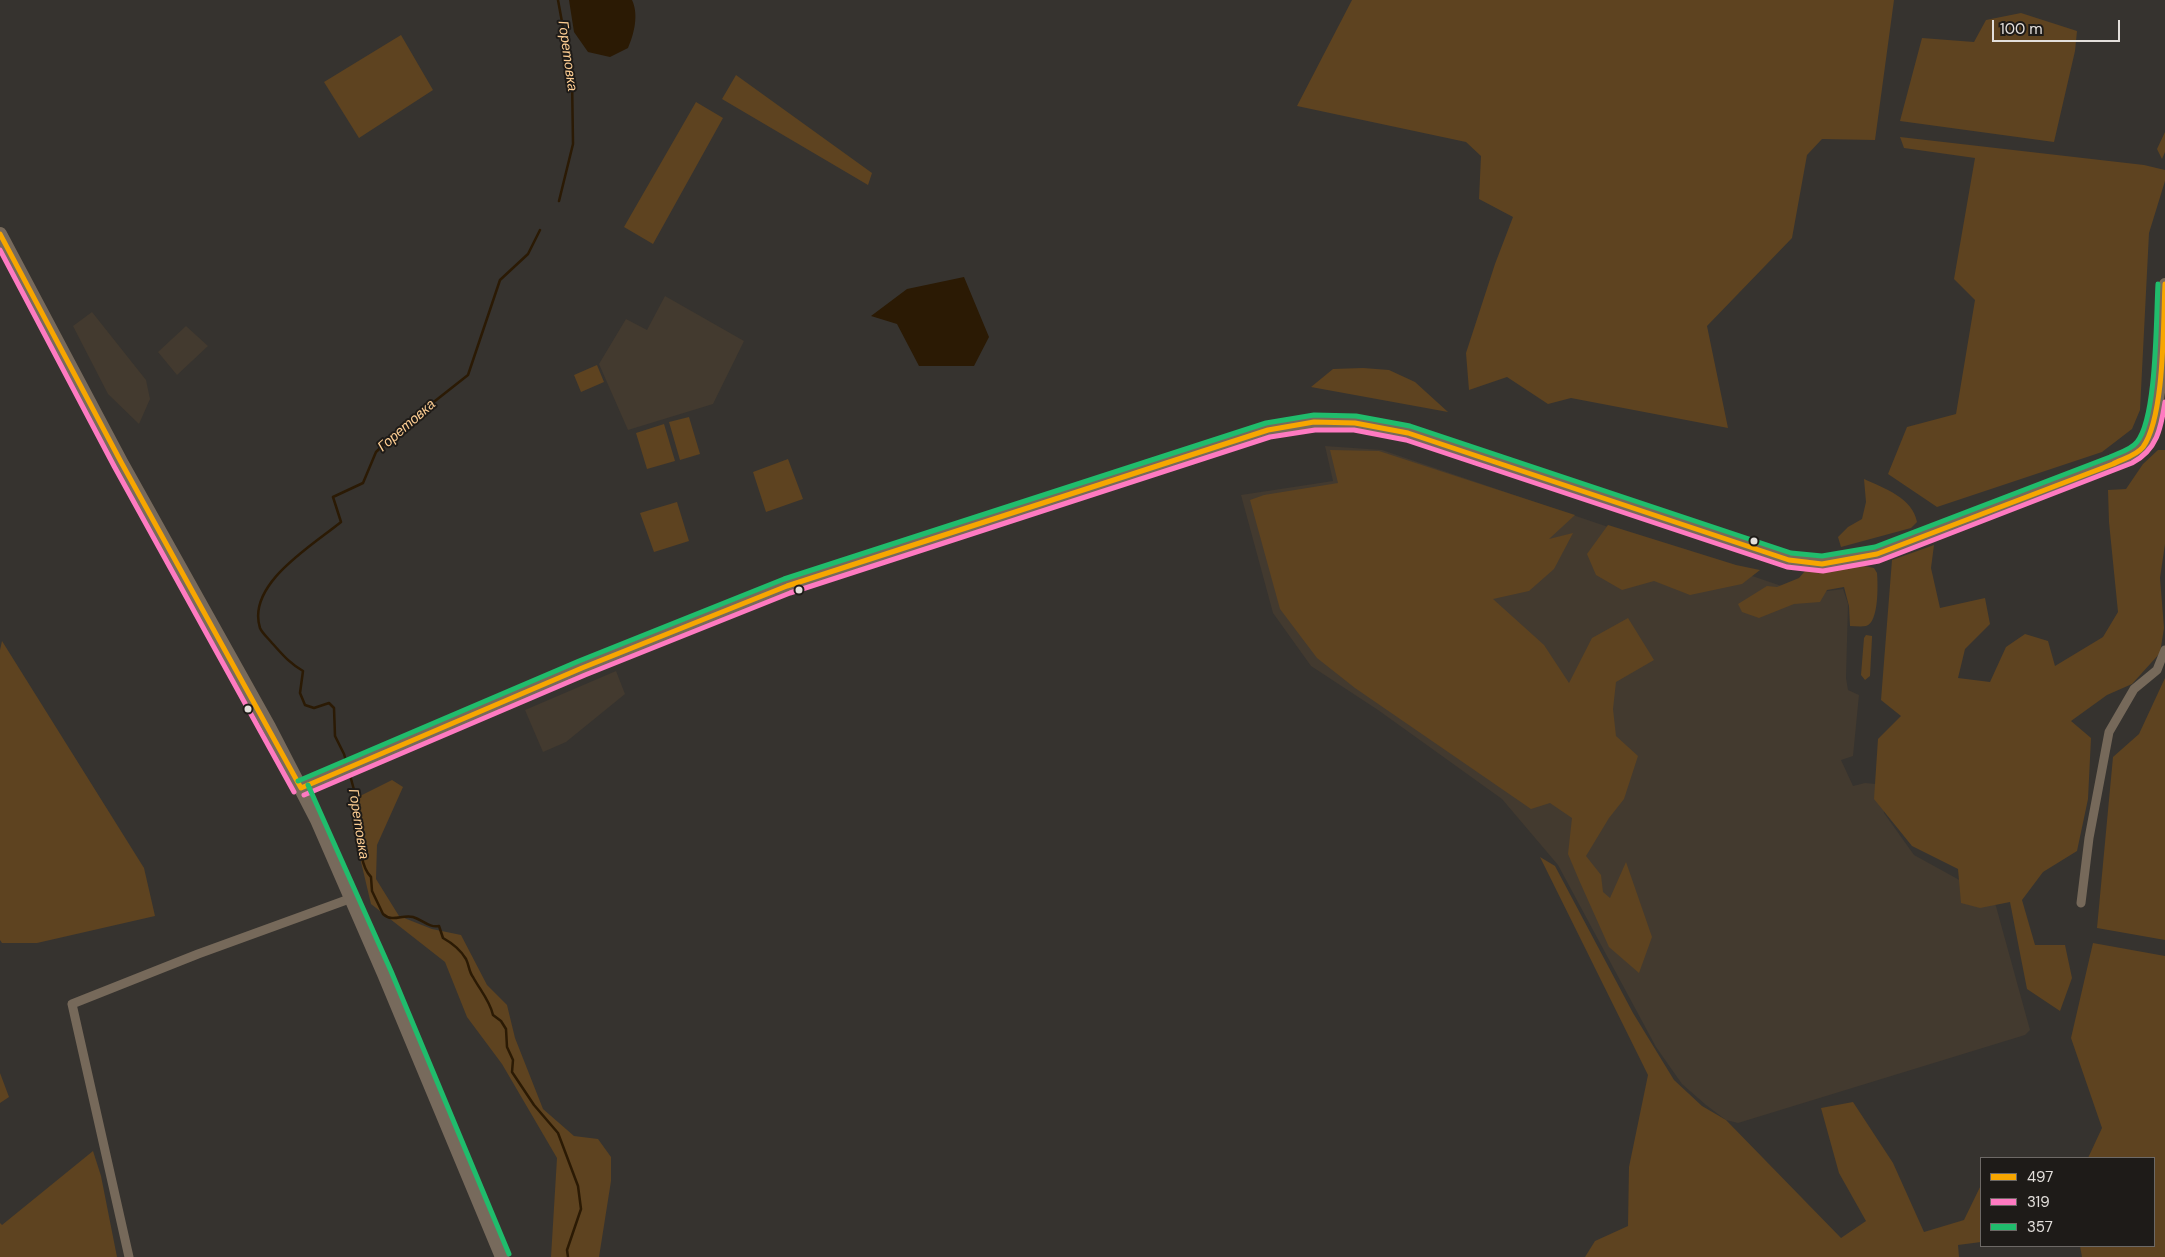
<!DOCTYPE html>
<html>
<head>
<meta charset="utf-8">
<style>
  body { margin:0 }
  #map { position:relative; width:2165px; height:1257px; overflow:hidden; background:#36332f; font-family:"DM Sans",sans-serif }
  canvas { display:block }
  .legend { position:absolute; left:1980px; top:1157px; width:175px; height:90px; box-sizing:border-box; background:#1e1b18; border:1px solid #6d6966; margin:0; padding:6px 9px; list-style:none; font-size:15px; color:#e3dfdb }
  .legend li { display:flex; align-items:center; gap:10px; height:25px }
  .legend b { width:25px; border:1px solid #6d6966 }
  .scale { position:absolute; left:1992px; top:20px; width:128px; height:22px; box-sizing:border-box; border:2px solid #e3dfdb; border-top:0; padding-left:6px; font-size:15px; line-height:18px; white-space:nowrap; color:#e3dfdb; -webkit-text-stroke:4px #1e1b18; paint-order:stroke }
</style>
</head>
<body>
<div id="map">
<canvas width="2165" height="1257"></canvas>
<ul class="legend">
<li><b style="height:6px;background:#f7a600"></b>497</li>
<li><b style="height:6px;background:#fe7ac1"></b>319</li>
<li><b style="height:6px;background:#20bc6c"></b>357</li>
</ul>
<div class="scale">100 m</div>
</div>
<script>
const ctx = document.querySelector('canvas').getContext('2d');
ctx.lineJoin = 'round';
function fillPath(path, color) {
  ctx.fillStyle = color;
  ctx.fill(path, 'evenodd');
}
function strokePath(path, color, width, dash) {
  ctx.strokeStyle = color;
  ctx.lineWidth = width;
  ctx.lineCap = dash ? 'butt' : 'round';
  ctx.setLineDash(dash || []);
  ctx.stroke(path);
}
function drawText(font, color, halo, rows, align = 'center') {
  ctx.font = font + ' "DM Sans",sans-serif';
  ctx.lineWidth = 4;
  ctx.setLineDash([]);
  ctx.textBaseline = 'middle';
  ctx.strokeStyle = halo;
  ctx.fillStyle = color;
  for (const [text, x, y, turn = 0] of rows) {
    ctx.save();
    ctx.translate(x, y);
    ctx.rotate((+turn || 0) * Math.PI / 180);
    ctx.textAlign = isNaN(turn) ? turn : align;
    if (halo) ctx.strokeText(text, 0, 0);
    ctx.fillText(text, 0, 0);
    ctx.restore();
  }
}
fillPath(new Path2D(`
  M665,296L744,341L713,404L628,430L599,364L626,319L647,330Z
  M92,312L146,380L150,399L139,424L108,394L73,326Z
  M186,326L208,346L177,375L158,352Z
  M1325,446L1382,450L1805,594L1843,589L1848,604L1846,678L1848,690L1859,695L1853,756L1841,760L1853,786L1865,783L1876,784L1883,796L1884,813L1914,855L1994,899L2030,1030L2025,1035L1738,1123L1726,1120L1706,1105L1682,1084L1656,1047L1558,865L1502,799L1378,710L1311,666L1273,613L1241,495L1333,481Z
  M616,671L625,694L566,742L543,752L525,710Z`), '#433a2f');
fillPath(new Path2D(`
  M1352,0H1894L1875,140L1822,139L1807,155L1792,238L1707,326L1728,428L1571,398L1548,404L1507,377L1469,390L1466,353L1495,264L1513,217L1479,199L1481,156L1466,142L1297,106Z
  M2021,13L2077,31L2075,51L2054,142L1900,121L1922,38L1974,42L1986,20Z
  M401,35L433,90L359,138L324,82Z
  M736,75L872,173L868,185L722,99Z
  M696,102L723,118L653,244L624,227Z
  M2165,132V152L2162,159L2157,149Z
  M1900,137L2144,165L2165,170V181L2149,233L2140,410L2132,429L2102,452L1937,507L1888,474L1907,427L1956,414L1975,300L1954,279L1975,158L1904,148Z
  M597,365L604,382L581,392L574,375Z
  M1363,368L1389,370L1415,382L1448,412L1311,387L1333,369Z
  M689,417L700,454L680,460L669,422Z
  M664,424L675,461L647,469L636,433Z
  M1330,450L1379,451L1575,515L1549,539L1573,533L1554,569L1529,591L1493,599L1544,645L1569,683L1592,638L1628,618L1654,660L1616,682L1613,709L1616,736L1638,756L1624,799L1609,818L1586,856L1601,875L1603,892L1610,898L1626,862L1652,937L1639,973L1609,947L1579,880L1568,854L1572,818L1550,803L1531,809L1355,688L1317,658L1280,609L1250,500L1264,495L1338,483Z
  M2158,450H2165V544L2160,578L2164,628L2160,653L2132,684L2107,695L2071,721L2091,738L2088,799L2077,851L2043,872L2022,900L2035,945H2065L2072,978L2060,1011L2027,989L2010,902L1980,908L1961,903L1958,869L1912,846L1874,799L1878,739L1901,716L1881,700L1892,560L1934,545L1931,568L1940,608L1985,598L1990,624L1965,649L1958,678L1990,682L2006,647L2025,634L2048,641L2055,666L2103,637L2118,612L2109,522L2108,490L2126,489L2143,464Z
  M788,459L803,499L766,512L753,472Z
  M1864,479C1884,488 1913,498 1917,522L1911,528L1841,547L1838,537L1848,527L1862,519L1866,502Z
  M677,502L689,541L654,552L640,513Z
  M1608,525L1736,565L1760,570L1742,584L1690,595L1654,581L1622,590L1596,575L1587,554Z
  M1859,565L1874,568L1877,573C1878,584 1879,623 1866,626C1861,627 1855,626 1850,626L1849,606L1844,587L1827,590L1820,602L1794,604L1759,618L1742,612L1738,604L1767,586L1777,587L1799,578L1805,571L1831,570Z
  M1866,635L1872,636V638L1870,676L1865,680L1861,675L1864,638Z
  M2,641L144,868L155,916L37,943H2L0,940V650Z
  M2165,678V940L2097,928L2113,757L2139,734Z
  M392,780L403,787L377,845L376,879L399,916L432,929L461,935L487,985L507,1005L515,1038L543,1109L574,1136L598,1139L611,1157V1181L599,1257H551L557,1158L502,1064L467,1017L445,962L371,904L352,824L360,796Z
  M1540,857L1555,866L1633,1013L1674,1080L1702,1106L1726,1120L1841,1238L1866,1221L1839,1173L1821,1108L1853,1102L1893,1163L1924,1232L1964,1220L1981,1185V1242L1958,1245L1959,1257H1585L1595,1241L1628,1226L1629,1167L1648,1075Z
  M2093,943L2165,956V1257H2082L2080,1246H2154V1158H2088L2102,1128L2071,1038Z
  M0,1073L9,1097L0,1103Z
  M93,1151L101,1176L117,1257H0V1223L2,1225Z`), '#5e4320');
fillPath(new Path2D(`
  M569,0H632C639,15 634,34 628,48L610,57L588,52L574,32Z
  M964,277L989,337L974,366H919L897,324L871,316L907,289Z`), '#2b1a04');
strokePath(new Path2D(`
  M558,0L572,77L573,144L559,201
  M347,764L344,754L335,736L334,708L329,703L314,708L305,705L300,693L303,671C289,663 282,654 272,643C268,638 262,633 260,628C246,584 313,545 341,522L333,497L363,483L376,452L402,427L468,375L500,280L528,254L540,230
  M349,772C352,782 355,793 357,803C361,823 356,862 371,877L372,891L383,914C393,923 402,914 413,917C423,920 429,928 439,926L443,938C452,943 460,949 466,959C469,965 469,972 473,977C480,990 490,1001 493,1015L501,1021L506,1029L507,1047L513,1060L512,1072L534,1105L558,1133L578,1186L581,1209L567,1250L568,1257`), '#2b1a04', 2.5);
strokePath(new Path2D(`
  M2081,903L2089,838L2109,732L2134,689L2157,670L2165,650
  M129,1257L72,1004L198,954L352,898`), '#76695a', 9);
strokePath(new Path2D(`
  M301,788L582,668L787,586L1268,430L1314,422L1355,423L1408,433L1789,560L1822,564L1877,554L2113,464C2123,459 2135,455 2143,447C2165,419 2162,323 2165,284`), '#776a5a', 12);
strokePath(new Path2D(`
  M0,234L121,462L269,727L317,820L384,974L502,1257`), '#776a5c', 14);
strokePath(new Path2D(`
  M0,234L121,462L301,788
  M301,788L582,668L787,586L1268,430L1314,422L1355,423L1408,433L1789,560L1822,564L1877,554L2113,464C2122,459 2136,456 2143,447C2165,416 2163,323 2165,284`), '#f7a600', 5);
strokePath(new Path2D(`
  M0,250L114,466L294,792
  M304,795L585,675L790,593L1270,437L1315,430H1354L1406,440L1787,567L1823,571L1879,561L2132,463C2157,450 2161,428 2165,402`), '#fe7ac1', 5);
strokePath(new Path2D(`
  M298,781L579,661L784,579L1266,423L1314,415L1356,416L1410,426L1791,553L1822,556L1875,547L2110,457C2118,453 2131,450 2137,442C2157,418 2156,318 2158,284
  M308,785L391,971L509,1254`), '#20bc6c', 5);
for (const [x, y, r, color] of [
  [1754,541,4.5,"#e3dfdb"],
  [799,590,4.5,"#e3dfdb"],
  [248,709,4.5,"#e3dfdb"]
]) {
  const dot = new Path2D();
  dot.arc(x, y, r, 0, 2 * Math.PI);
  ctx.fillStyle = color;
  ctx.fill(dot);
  strokePath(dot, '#1e1b18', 2);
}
drawText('italic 14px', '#fece93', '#1e1b18', [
  ["Горетовка",567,56,82],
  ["Горетовка",407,426,-41],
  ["Горетовка",358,824,81]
]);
</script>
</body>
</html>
